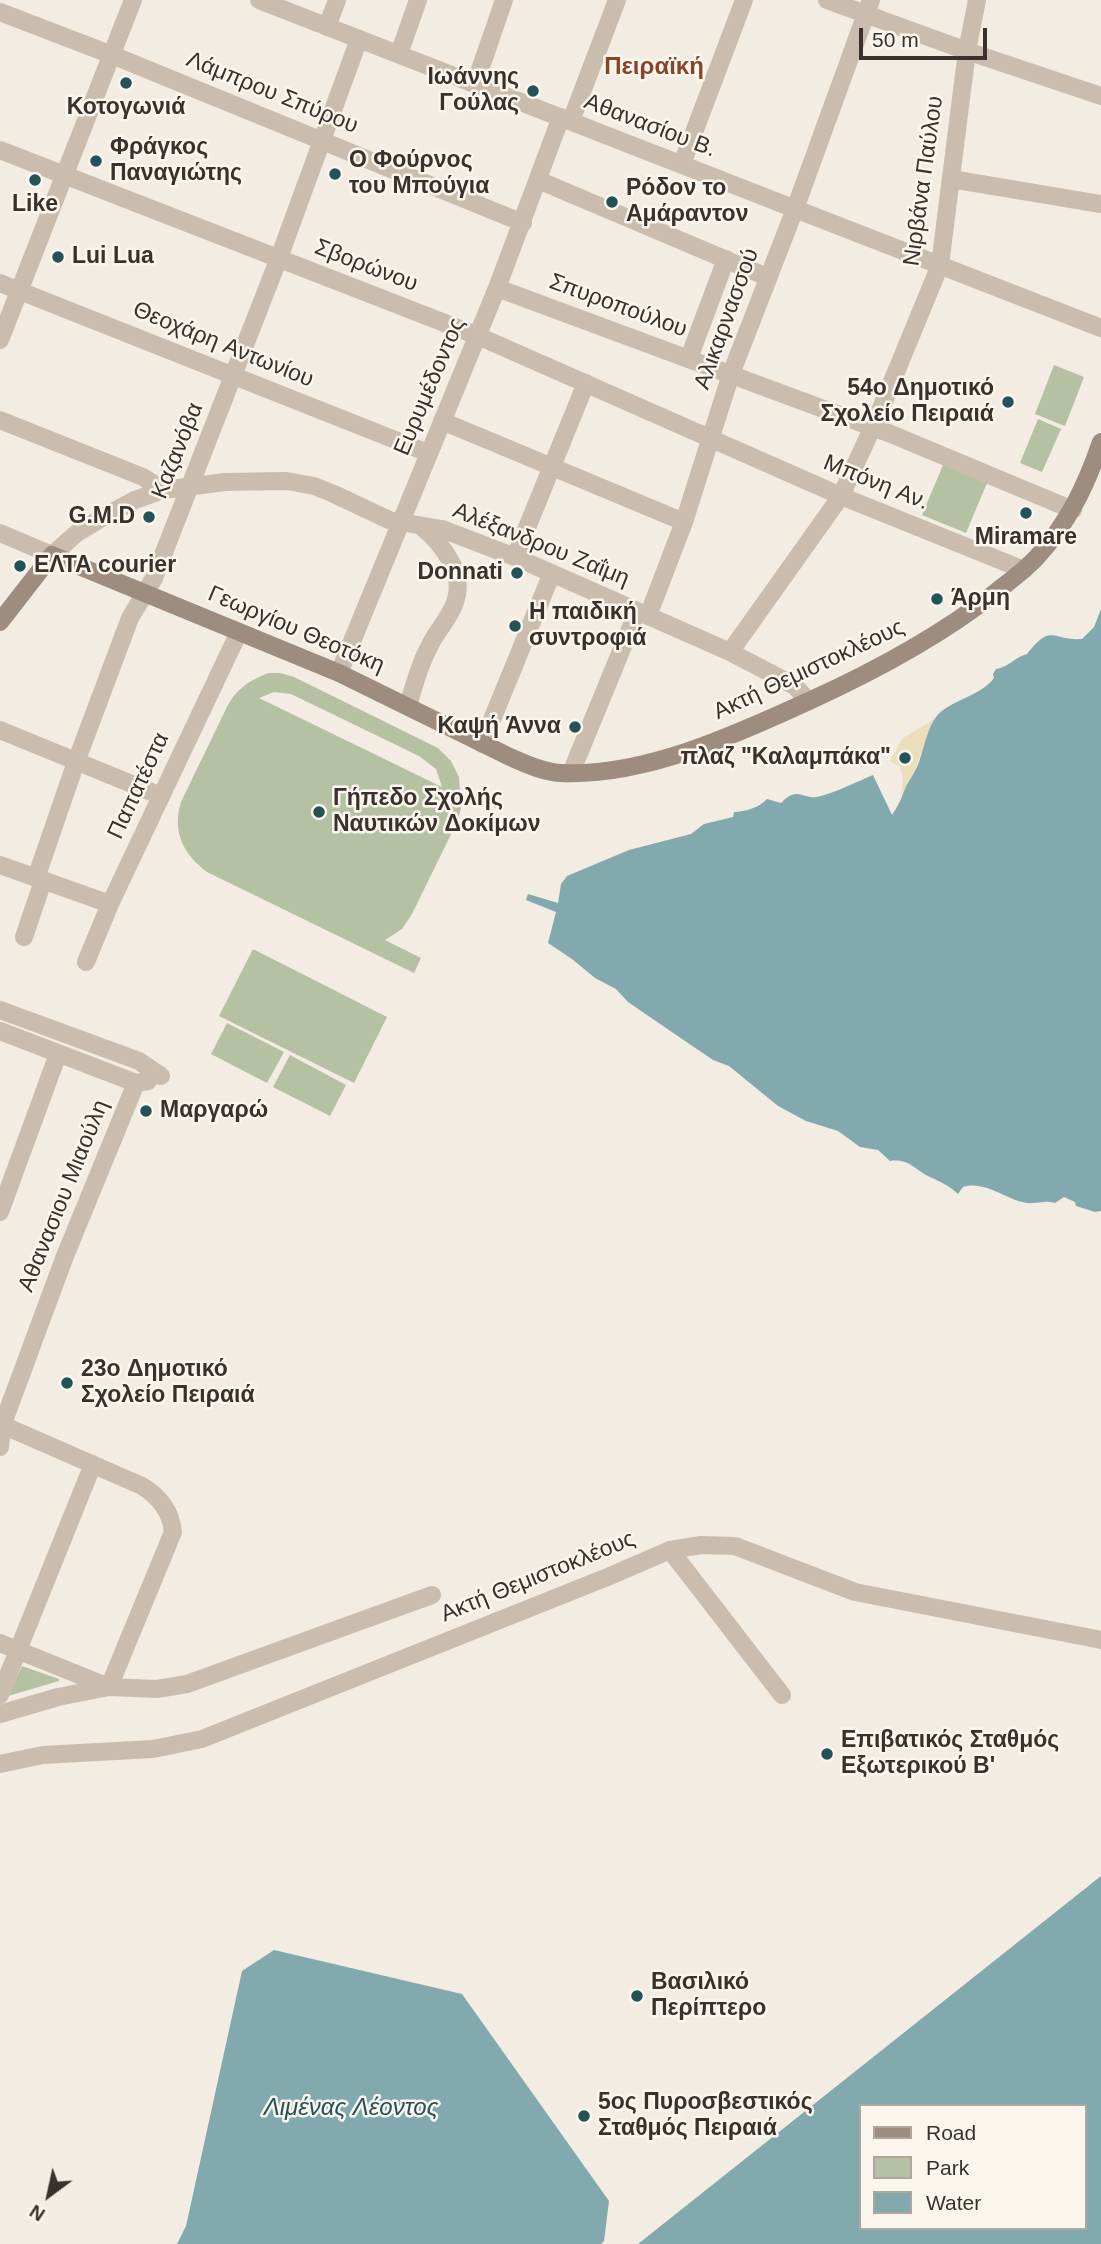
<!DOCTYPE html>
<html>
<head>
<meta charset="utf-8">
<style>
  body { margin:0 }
  #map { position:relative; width:1101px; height:2244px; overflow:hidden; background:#f3ece2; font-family:Helvetica,sans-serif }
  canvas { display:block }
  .legend { position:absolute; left:859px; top:2104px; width:228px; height:126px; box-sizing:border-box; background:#faf6ee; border:2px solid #ada7a0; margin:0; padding:9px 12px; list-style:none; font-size:21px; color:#3a312c }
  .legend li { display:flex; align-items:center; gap:14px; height:35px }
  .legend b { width:35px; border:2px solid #ada7a0 }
  .north { position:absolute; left:14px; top:2160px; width:70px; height:70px; -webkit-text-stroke:5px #faf6ee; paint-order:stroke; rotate:213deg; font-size:19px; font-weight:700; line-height:28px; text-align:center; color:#3a312c }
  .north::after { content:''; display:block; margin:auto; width:24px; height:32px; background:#3a312c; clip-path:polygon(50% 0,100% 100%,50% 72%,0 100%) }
  .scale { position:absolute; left:859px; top:28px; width:128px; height:32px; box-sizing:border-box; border:4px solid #3a312c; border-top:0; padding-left:9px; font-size:21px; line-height:24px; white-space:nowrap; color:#3a312c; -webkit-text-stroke:5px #faf6ee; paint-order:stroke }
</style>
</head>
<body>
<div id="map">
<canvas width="1101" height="2244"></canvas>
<ul class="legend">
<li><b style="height:9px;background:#9e8d7f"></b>Road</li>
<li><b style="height:19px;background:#b5c1a2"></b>Park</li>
<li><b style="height:19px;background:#82a9ae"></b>Water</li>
</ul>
<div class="north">N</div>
<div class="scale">50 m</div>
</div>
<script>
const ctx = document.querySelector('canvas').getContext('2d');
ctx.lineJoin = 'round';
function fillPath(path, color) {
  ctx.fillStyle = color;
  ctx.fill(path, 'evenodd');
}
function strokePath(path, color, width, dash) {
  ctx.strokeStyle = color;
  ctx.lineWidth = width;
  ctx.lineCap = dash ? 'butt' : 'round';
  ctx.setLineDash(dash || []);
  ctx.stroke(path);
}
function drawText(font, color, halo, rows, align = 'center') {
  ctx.font = font + ' Helvetica,sans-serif';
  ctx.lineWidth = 5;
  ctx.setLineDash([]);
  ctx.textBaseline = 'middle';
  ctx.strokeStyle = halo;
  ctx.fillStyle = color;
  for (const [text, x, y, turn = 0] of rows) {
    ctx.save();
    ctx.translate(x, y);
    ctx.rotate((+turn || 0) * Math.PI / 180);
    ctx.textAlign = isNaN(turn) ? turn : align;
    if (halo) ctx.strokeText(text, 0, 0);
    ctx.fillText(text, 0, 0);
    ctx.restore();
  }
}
fillPath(new Path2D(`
  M1054,365L1084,377L1065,426L1035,414Z
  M1038,419L1061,429L1042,472L1020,463Z
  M943,465L987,483L966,533L922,515Z
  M269,673H280L294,677L438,748L451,761L459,777L461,809L457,822L412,914L402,929L385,940L421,958L414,973L207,872C183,854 172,832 181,802L225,711C235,690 247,681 269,673ZM274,692L291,694L419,756L436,769L442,787L259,698Z
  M253,949L387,1017L354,1083L219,1016Z
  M227,1023L284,1052L267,1083L211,1054Z
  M290,1055L346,1085L330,1116L273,1087Z
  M22,1666L59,1679V1681L8,1696Z`), '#b5c1a2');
fillPath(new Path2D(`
  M936,718L915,769L901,795L903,779L900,767L890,761L903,738Z`), '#ebdebb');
fillPath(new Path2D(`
  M1101,609V1211L1095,1212L1076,1206L1075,1202L1064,1197L1055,1203C1046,1200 1037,1204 1027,1203C1006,1200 985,1180 963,1187L958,1194C950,1186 941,1182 930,1177C915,1170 909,1158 890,1161L878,1150L860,1147L838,1131L806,1121L778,1106L729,1066L713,1060L666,1028L628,1002L616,989L595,978L572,959L548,943L556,912L526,900L528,894L558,903L561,884L567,876L629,850L691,834L704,824L733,817L734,812C745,812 760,807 767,799L781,803C798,786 801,799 816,797C830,795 859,781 873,775L892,815C898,806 901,800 904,791C908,781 915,773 919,762C924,748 927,729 936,717C949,700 980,697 994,678L993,674L996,669C1009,667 1015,657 1027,654C1052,622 1052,641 1082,639L1094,627Z
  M1101,1876V2244H638ZM861,2106H1085V2228H861Z
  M274,1950L462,1994L609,2201L604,2241L601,2244H177L186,2226L242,1971Z`), '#82a9ae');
strokePath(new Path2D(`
  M259,0L1101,328
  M827,0L967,51L1101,96
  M0,12L112,55L523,223
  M327,27L337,0
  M399,54L418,0
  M475,84L504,0
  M571,121L617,0
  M0,150L478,336L841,496L1024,570
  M682,164L744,0
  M951,179L1101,204
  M538,180L767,277
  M0,283L428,453
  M497,288L891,434L1073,510
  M689,358L726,259
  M0,420L143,477L163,490
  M442,421L684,522
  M0,533L52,555L77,533L105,516L135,500L163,490L225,482L287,481L314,486L334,494L389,520L442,529L515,557L730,652L795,686L808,701
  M515,557L586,383
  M648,616L684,522L731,374L795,209L871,0
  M730,652L841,496L880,411L940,265L967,51L977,0
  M339,673L497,288L561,117
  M408,706C414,685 420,664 430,645C437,630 450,618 455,602C466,574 442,544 422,527
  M0,730L161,796
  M482,744L552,573
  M571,773L637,612
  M0,865L110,904
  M36,878L76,762L130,618L154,578L279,258L359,39
  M24,937L43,881
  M86,962L110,904L239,632
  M0,1010L139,1061L161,1076
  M0,1031L136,1083L148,1081
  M0,1212L58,1054
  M0,1424L142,1486C160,1497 171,1511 173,1532L109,1687
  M0,1447L2,1426L65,1256L136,1083
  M670,1550L782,1695
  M0,1643L109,1687
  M0,1695L93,1464
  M0,1714L58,1697L109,1687L157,1689L187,1684L432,1595
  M0,1764L43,1755L153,1749L202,1739L610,1576L670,1550L701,1545L735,1546L855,1592L1101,1640`), '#cbbdae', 18);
strokePath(new Path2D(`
  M0,340L133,0`), '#cbbdae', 18);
strokePath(new Path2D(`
  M0,622L52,555L339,673L510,757C526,764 543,772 561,773C643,777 735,735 809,701C875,671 939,637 996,592C1010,581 1025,570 1037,557C1068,523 1086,486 1101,442`), '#9e8d7f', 18);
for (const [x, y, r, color] of [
  [126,83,7,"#235259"],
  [533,91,7,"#235259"],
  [96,161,7,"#235259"],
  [335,174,7,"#235259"],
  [35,180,7,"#235259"],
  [612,202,7,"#235259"],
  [58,257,7,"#235259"],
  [1008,402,7,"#235259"],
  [1026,513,7,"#235259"],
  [149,517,7,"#235259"],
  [20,566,7,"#235259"],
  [517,573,7,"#235259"],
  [937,599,7,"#235259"],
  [515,626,7,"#235259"],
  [575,727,7,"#235259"],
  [905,758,7,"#235259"],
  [319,812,7,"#235259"],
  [146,1111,7,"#235259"],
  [67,1383,7,"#235259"],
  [827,1754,7,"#235259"],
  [637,1996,7,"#235259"],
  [584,2116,7,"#235259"]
]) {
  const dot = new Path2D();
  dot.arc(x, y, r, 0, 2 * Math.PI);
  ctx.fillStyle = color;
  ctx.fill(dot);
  strokePath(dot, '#faf6ee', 2.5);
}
drawText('bold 23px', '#3a312c', '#faf6ee', [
  ["Ιωάννης",519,78,"right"],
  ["Γούλας",519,104,"right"],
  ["Κοτογωνιά",126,108,"center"],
  ["Φράγκος",110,148],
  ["Παναγιώτης",110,174],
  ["Ο Φούρνος",349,161],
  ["του Μπούγια",349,187],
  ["Ρόδον το",626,189],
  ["Αμάραντον",626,215],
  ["Like",35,205,"center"],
  ["Lui Lua",72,257],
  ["54ο Δημοτικό",994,389,"right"],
  ["Σχολείο Πειραιά",994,415,"right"],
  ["G.M.D",135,517,"right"],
  ["Miramare",1026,538,"center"],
  ["ΕΛΤΑ courier",34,566],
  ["Donnati",503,573,"right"],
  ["Άρμη",951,599],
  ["Η παιδική",529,613],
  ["συντροφιά",529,639],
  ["Καψή Άννα",561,727,"right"],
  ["πλαζ \"Καλαμπάκα\"",891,758,"right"],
  ["Γήπεδο Σχολής",333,799],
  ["Ναυτικών Δοκίμων",333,825],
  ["Μαργαρώ",160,1111],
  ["23ο Δημοτικό",81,1370],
  ["Σχολείο Πειραιά",81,1396],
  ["Επιβατικός Σταθμός",841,1741],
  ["Εξωτερικού Β'",841,1767],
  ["Βασιλικό",651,1983],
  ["Περίπτερο",651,2009],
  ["5ος Πυροσβεστικός",598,2103],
  ["Σταθμός Πειραιά",598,2129]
], 'left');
drawText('23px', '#3a312c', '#faf6ee', [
  ["Λάμπρου Σπύρου",272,93,22],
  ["Αθανασίου Β.",650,126,21],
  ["Νιρβάνα Παύλου",924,181,-82],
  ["Σβορώνου",366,266,21],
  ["Σπυροπούλου",618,306,20],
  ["Αλικαρνασσού",727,319,-70],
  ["Θεοχάρη Αντωνίου",223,345,22],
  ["Ευρυμέδοντος",430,387,-67],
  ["Καζανόβα",178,451,-68],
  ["Μπόνη Αν.",876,483,22],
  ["Αλέξανδρου Ζαΐμη",541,545,22],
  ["Γεωργίου Θεοτόκη",296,630,23],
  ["Ακτή Θεμιστοκλέους",809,670,-25],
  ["Παπατέστα",139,786,-65],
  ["Αθανασιου Μιαούλη",64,1196,-68],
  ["Ακτή Θεμιστοκλέους",538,1577,-22]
]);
drawText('bold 24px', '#854529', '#faf6ee', [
  ["Πειραϊκή",654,67]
]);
drawText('italic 24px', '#235259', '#faf6ee', [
  ["Λιμένας Λέοντος",351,2108]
]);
</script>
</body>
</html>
